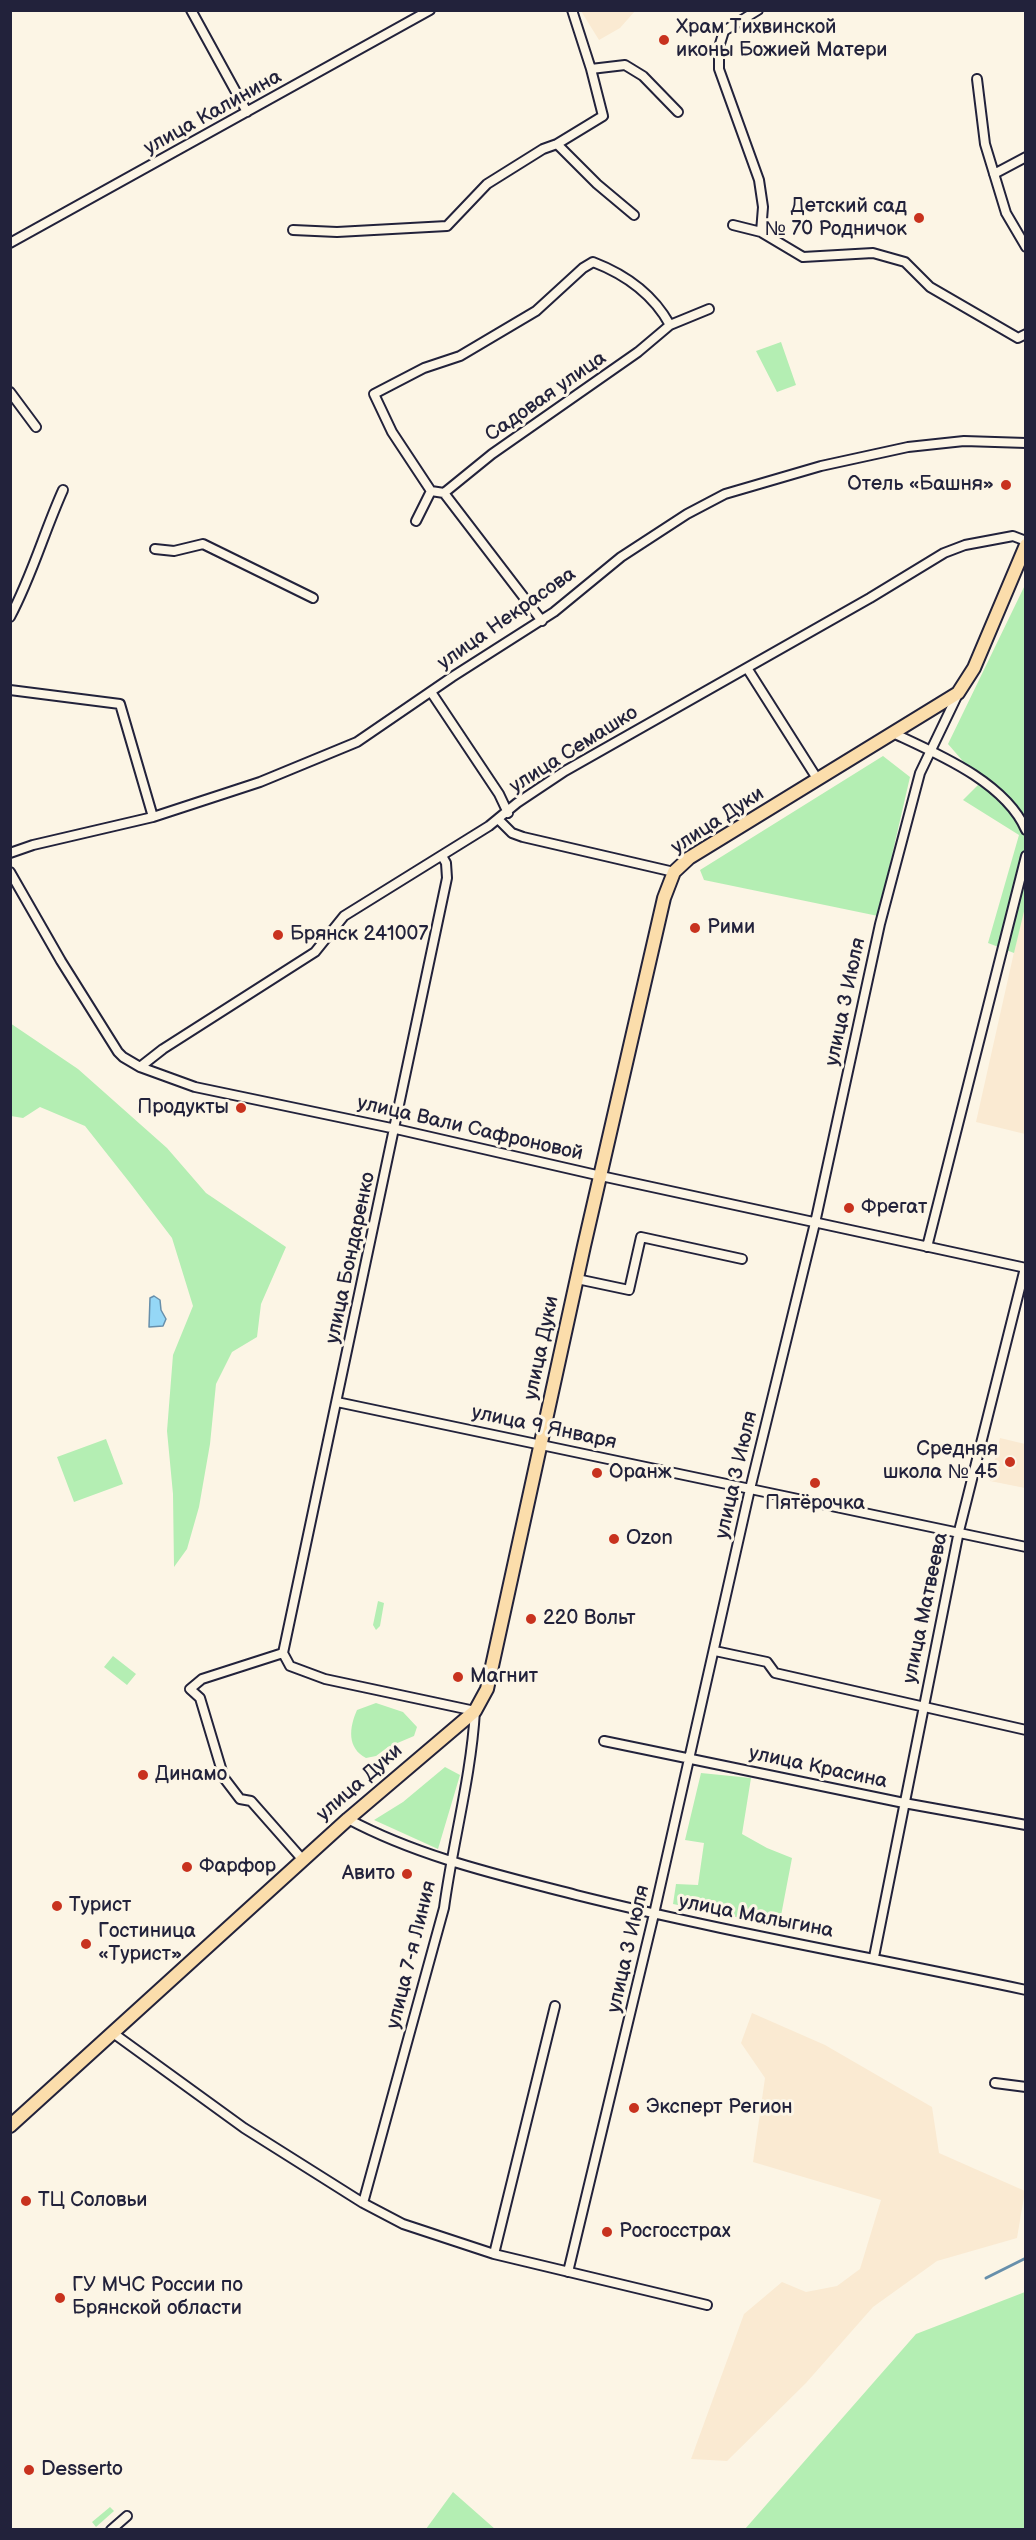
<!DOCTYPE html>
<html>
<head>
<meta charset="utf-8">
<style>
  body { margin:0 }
  #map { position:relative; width:1036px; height:2540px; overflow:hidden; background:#fcf5e5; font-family:"Balsamiq Sans",sans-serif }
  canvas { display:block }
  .frame { position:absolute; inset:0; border:12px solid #22223b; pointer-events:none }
</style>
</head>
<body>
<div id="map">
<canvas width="1036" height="2540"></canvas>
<div class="frame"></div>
</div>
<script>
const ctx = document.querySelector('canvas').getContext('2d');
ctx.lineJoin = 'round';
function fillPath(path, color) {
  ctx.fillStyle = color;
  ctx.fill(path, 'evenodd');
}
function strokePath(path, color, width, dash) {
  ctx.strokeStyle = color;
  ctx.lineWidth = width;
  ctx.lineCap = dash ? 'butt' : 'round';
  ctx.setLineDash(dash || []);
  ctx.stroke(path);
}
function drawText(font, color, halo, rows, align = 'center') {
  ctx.font = font + ' "Balsamiq Sans",sans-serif';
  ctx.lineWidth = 6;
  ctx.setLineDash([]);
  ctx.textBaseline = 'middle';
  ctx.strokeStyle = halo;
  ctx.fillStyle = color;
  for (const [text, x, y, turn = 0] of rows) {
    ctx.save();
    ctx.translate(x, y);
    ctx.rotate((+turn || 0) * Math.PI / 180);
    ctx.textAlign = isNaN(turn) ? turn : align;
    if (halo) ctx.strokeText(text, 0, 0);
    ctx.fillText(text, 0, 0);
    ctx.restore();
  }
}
fillPath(new Path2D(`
  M581,11H635L620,28L599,40Z
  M1025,903V1134L976,1122Z
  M1000,1438L1025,1444V1488L990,1481Z
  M752,2013L825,2045L932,2107L939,2153L1025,2191L1017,2238L937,2261L873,2307L806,2383L727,2461L691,2459L744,2314L782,2282L806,2292L837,2286L860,2269L881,2200L753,2162L765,2078L741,2043Z`), '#faead2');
fillPath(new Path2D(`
  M781,342L796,385L777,392L756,351Z
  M1025,585L1026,903L1014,953L988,943L1019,835L963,800L981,782L948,744Z
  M883,756L910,777L878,916L704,880L700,870Z
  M10,1023L78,1069L167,1148L206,1193L286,1247L261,1304L257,1337L232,1352L216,1384L210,1444L199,1507L187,1549L174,1567L173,1494L167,1431L173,1355L193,1306L172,1238L130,1183L85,1126L40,1107L23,1118L11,1116Z
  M106,1439L123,1484L74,1502L57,1457Z
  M378,1601L384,1603L380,1626L376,1630L373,1625Z
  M113,1656L136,1674L127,1685L104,1667Z
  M376,1703L403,1712L417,1727L414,1736L388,1747L376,1756L366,1758C347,1748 349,1728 357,1710Z
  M445,1767L460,1775L438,1849L374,1820L403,1802Z
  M701,1773L751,1778L742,1834L767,1848L792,1858L779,1926L673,1904L676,1884L698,1885L704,1843L685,1840Z
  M1025,2292V2529H745L916,2334Z
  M453,2492L495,2529H426Z
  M110,2507L114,2511L96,2527L92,2522Z`), '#b4eeb3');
const water = new Path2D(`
  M154,1296L160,1300L161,1310L166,1319L163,1326L149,1327L150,1298Z`);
fillPath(water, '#95d7f6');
strokePath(water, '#678fab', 1.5);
strokePath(new Path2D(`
  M986,2278L1026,2258`), '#678fab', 3);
const street = new Path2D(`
  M191,10L247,112
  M572,10L591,69L625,65L643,76L678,112
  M758,10L724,31L719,47V69L759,180L763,207L761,232
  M977,79L985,144L1006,213L1026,247
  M557,144L597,184L634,215
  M994,174L1026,157
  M733,225L761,232L803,257L873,253L905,262L930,287L1018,338L1026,334
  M293,230L337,232L447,226L487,184L543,149L557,144L603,116L591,69
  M10,243L430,10
  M10,392L36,427
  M431,491L392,432L374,394L424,368L460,356L536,311L583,268L593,262C627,275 653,294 670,325
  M444,493L542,621
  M416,521L431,491L444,493L492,454L638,352L670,325L709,309
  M155,549L174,551L203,544L313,598
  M10,617C32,576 44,532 63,490
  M747,668L818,780
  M10,690L120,704L153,817
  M431,692L499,794L508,813
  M893,733C938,754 1005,782 1026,830
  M499,820L512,833L523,837L674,872
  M10,853L33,845L153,817L260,782L357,742L452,677L554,612L621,557L687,514L725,494L821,466L908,447L964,441L1026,443
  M10,872L61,961L118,1052L123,1057L140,1067L195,1087L396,1129L601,1176L1026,1268
  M140,1067L163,1049L315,952L344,916L489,826L517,803L565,771L870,598L944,553L965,545L1013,536L1026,541
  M927,1247L1026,856
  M577,1279L629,1290L641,1237L742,1259
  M337,1402L1026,1547
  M715,1651L767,1662L775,1673L1026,1730
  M283,1653L202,1679L190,1689L200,1698L224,1778L240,1799L251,1801L303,1860
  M604,1741L904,1803L1026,1825
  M348,1819C419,1857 499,1875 576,1895C725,1932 876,1958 1026,1990
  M874,1957L959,1531L1025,1268
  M113,2033L244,2128L363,2203L403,2224L494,2254L707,2305
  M995,2083L1026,2087
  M363,2203L444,1908C453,1841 471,1778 475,1711L325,1679L290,1666L283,1653L447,878L446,863L442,856
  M494,2254L555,2006
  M568,2272L654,1914L750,1489L815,1223L880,924L920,773L958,694
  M111,2530L127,2516`);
const primary = new Path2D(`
  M10,2126L348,1819L475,1711L487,1689L584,1246L664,898L674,872L689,858L958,693L974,668L1026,545`);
strokePath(street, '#22223b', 12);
strokePath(primary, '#22223b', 16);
strokePath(street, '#fcf5e5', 8);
strokePath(primary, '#fbddab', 12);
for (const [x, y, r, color] of [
  [664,40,6,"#c8321e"],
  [919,218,6,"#c8321e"],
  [1006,485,6,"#c8321e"],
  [695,928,6,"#c8321e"],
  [278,935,6,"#c8321e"],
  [241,1108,6,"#c8321e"],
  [849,1208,6,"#c8321e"],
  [1010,1462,6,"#c8321e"],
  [597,1473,6,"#c8321e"],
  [815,1483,6,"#c8321e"],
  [614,1539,6,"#c8321e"],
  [531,1619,6,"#c8321e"],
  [458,1677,6,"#c8321e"],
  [143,1775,6,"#c8321e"],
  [187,1867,6,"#c8321e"],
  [407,1874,6,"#c8321e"],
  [57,1906,6,"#c8321e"],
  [86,1944,6,"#c8321e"],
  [634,2108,6,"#c8321e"],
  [26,2201,6,"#c8321e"],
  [607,2232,6,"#c8321e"],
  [60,2298,6,"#c8321e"],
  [29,2470,6,"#c8321e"]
]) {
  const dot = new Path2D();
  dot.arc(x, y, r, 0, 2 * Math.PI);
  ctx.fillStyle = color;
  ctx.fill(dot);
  strokePath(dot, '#fcf5e5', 2);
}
drawText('20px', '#22223b', '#fcf5e5', [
  ["Храм Тихвинской",676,28],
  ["иконы Божией Матери",676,51],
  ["Детский сад",907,207,"right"],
  ["№ 70 Родничок",907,230,"right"],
  ["Отель «Башня»",994,485,"right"],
  ["Рими",707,928],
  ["Брянск 241007",290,935],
  ["Продукты",229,1108,"right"],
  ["Фрегат",861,1208],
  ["Средняя",998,1450,"right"],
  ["школа № 45",998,1473,"right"],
  ["Оранж",609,1473],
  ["Пятёрочка",815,1504,"center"],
  ["Ozon",626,1539],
  ["220 Вольт",543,1619],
  ["Магнит",470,1677],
  ["Динамо",155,1775],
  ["Фарфор",199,1867],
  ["Авито",395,1874,"right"],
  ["Турист",69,1906],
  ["Гостиница",98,1932],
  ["«Турист»",98,1955],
  ["Эксперт Регион",646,2108],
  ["ТЦ Соловьи",38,2201],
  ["Росгосстрах",619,2232],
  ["ГУ МЧС России по",72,2286],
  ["Брянской области",72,2309],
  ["Desserto",41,2470]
], 'left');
drawText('20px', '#22223b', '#fcf5e5', [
  ["улица Калинина",213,113,-29],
  ["Садовая улица",546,397,-35],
  ["улица Некрасова",507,619,-35],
  ["улица Семашко",574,750,-32],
  ["улица Дуки",718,821,-33],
  ["улица 3 Июля",846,1002,-78],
  ["улица Вали Сафроновой",470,1129,13],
  ["улица Бондаренко",351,1258,-78],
  ["улица Дуки",542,1348,-78],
  ["улица 9 Января",544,1428,12],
  ["улица 3 Июля",737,1475,-77],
  ["улица Матвеева",926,1608,-78],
  ["улица Красина",818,1768,12],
  ["улица Дуки",360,1783,-41],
  ["улица Малыгина",756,1917,11],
  ["улица 3 Июля",629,1949,-77],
  ["улица 7-я Линия",412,1955,-76]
]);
</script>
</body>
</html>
